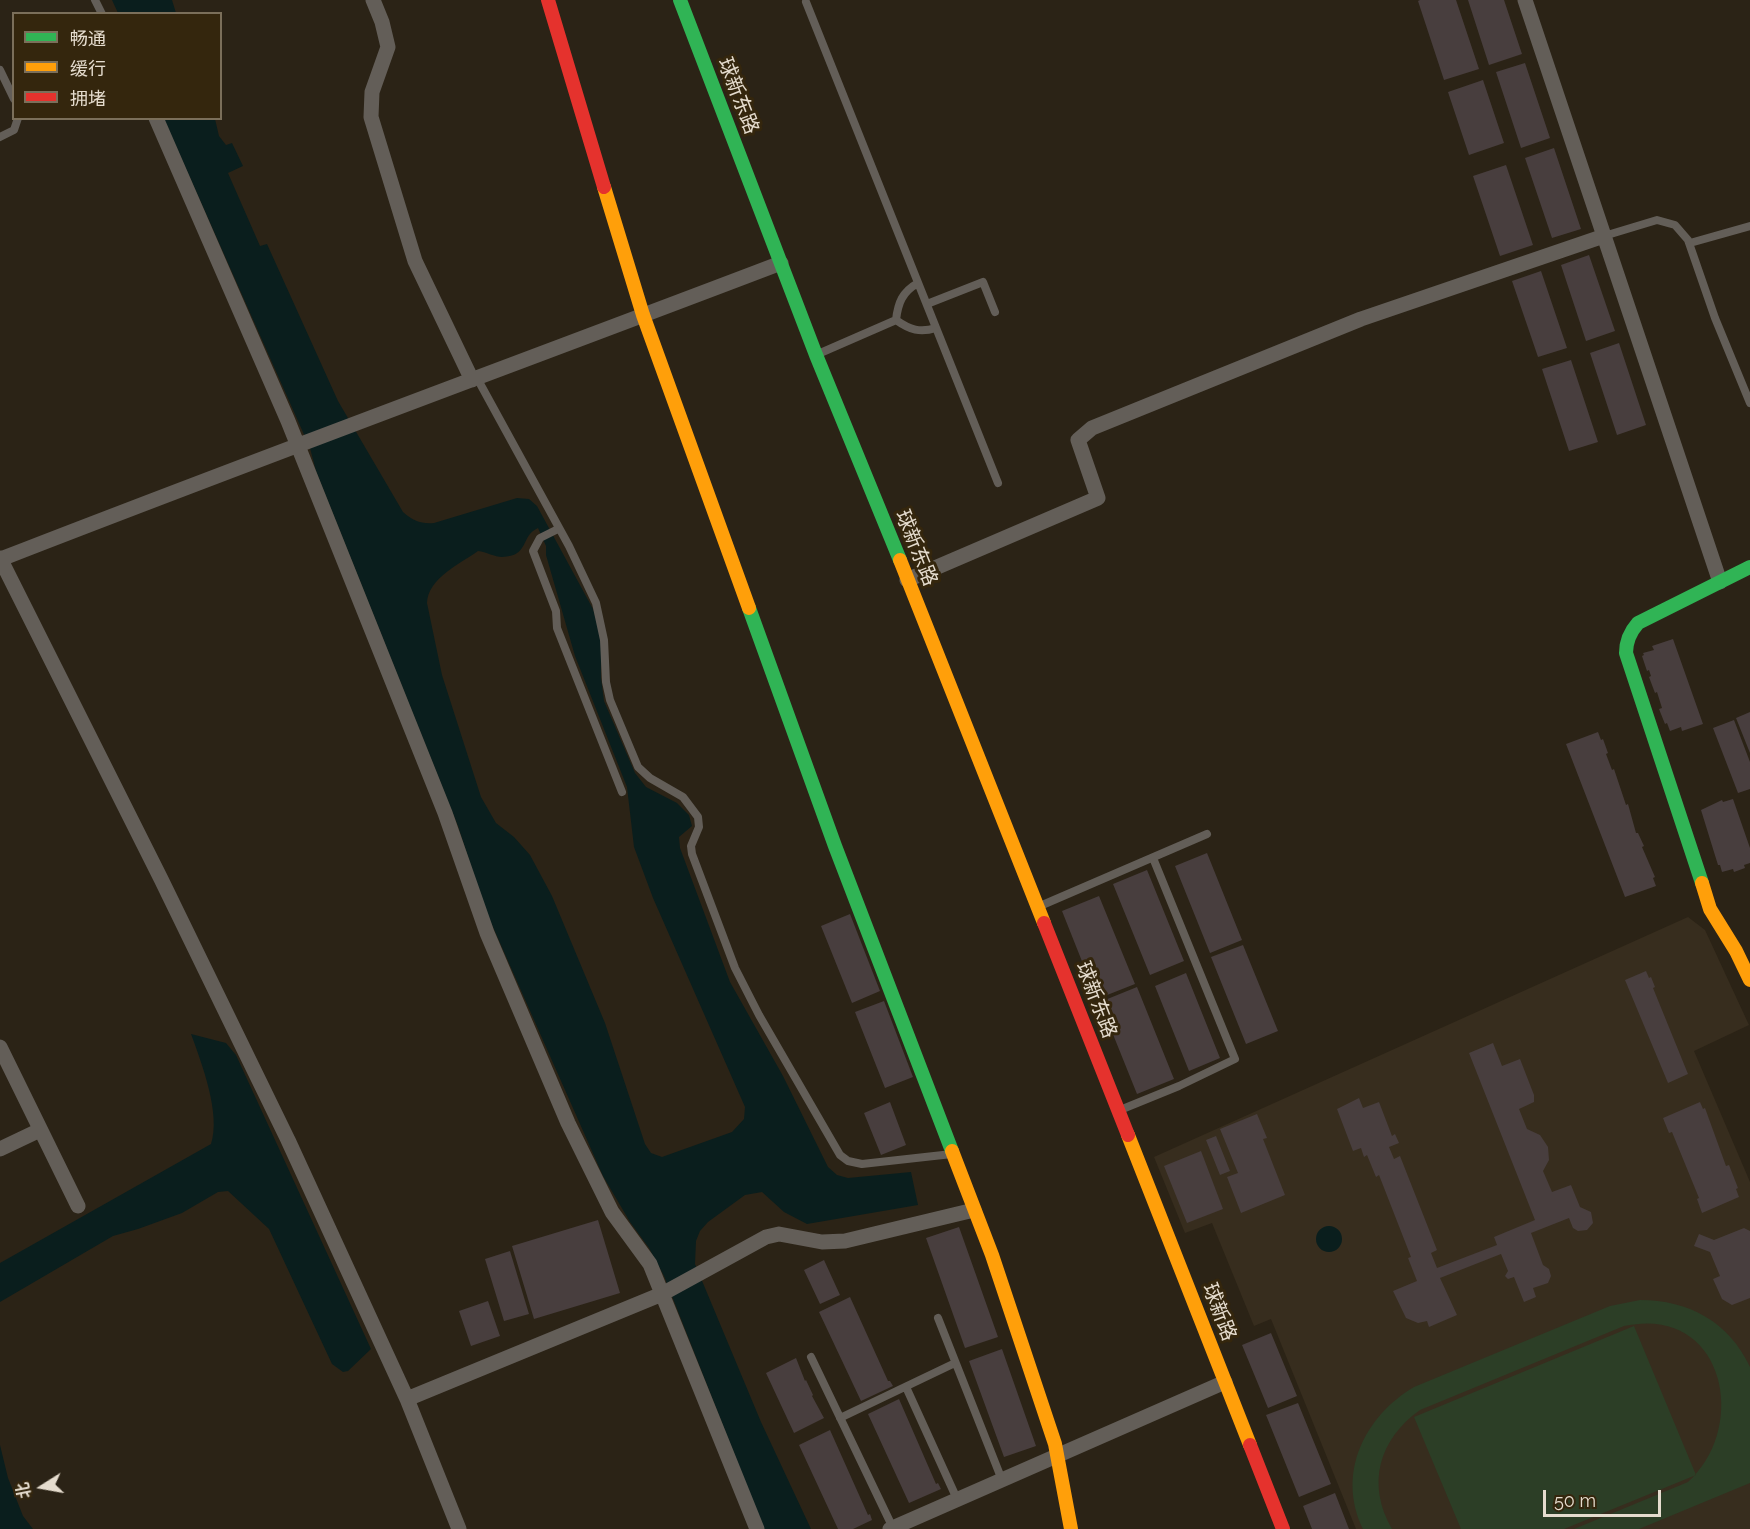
<!DOCTYPE html>
<html>
<head>
<meta charset="utf-8">
<style>
  body { margin:0 }
  #map { position:relative; width:1750px; height:1529px; overflow:hidden; background:#2b2316; font-family:Raleway,"Noto Sans SC",sans-serif }
  canvas { display:block }
  .legend { position:absolute; left:12px; top:12px; width:210px; height:108px; box-sizing:border-box; background:#34260d; border:2px solid #7b6f5a; margin:0; padding:8px 10px; list-style:none; font-size:18px; color:#e5dcce }
  .legend li { display:flex; align-items:center; gap:12px; height:30px }
  .legend b { width:30px; border:2px solid #7b6f5a }
  .north { position:absolute; left:12px; top:1457px; width:60px; height:60px; -webkit-text-stroke:4px #34260d; paint-order:stroke; rotate:259deg; font-size:16px; font-weight:700; line-height:24px; text-align:center; color:#e5dcce }
  .north::after { content:''; display:block; margin:auto; width:21px; height:27px; background:#e5dcce; clip-path:polygon(50% 0,100% 100%,50% 72%,0 100%) }
  .scale { position:absolute; left:1543px; top:1490px; width:118px; height:27px; box-sizing:border-box; border:3px solid #e5dcce; border-top:0; padding-left:8px; font-size:18px; line-height:21px; white-space:nowrap; color:#e5dcce; -webkit-text-stroke:4px #34260d; paint-order:stroke }
</style>
</head>
<body>
<div id="map">
<canvas width="1750" height="1529"></canvas>
<ul class="legend">
<li><b style="height:8px;background:#30b455"></b>畅通</li>
<li><b style="height:8px;background:#ff9f0a"></b>缓行</li>
<li><b style="height:8px;background:#e5322d"></b>拥堵</li>
</ul>
<div class="north">北</div>
<div class="scale">50 m</div>
</div>
<script>
const ctx = document.querySelector('canvas').getContext('2d');
ctx.lineJoin = 'round';
function fillPath(path, color) {
  ctx.fillStyle = color;
  ctx.fill(path, 'evenodd');
}
function strokePath(path, color, width, dash) {
  ctx.strokeStyle = color;
  ctx.lineWidth = width;
  ctx.lineCap = dash ? 'butt' : 'round';
  ctx.setLineDash(dash || []);
  ctx.stroke(path);
}
function drawText(font, color, halo, rows, align = 'center') {
  ctx.font = font + ' Raleway,"Noto Sans SC",sans-serif';
  ctx.lineWidth = 6;
  ctx.setLineDash([]);
  ctx.textBaseline = 'middle';
  ctx.strokeStyle = halo;
  ctx.fillStyle = color;
  for (const [text, x, y, turn = 0] of rows) {
    ctx.save();
    ctx.translate(x, y);
    ctx.rotate((+turn || 0) * Math.PI / 180);
    ctx.textAlign = isNaN(turn) ? turn : align;
    if (halo) ctx.strokeText(text, 0, 0);
    ctx.fillText(text, 0, 0);
    ctx.restore();
  }
}
fillPath(new Path2D(`
  M1688,917L1705,930L1749,1025L1694,1051L1750,1182V1529H1356L1271,1319L1254,1326L1212,1223L1185,1233L1154,1157Z`), '#372d1e');
fillPath(new Path2D(`
  M1640,1300C1689,1300 1729,1322 1750,1367V1483L1639,1529H1574L1688,1482C1750,1426 1724,1304 1624,1326L1420,1410C1379,1439 1366,1484 1392,1529H1363C1336,1473 1365,1416 1414,1387L1610,1306Z
  M1634,1326L1696,1475L1564,1529H1461L1414,1417Z`), '#2c3e26');
fillPath(new Path2D(`
  M112,0H172L176,13H118Z
  M164,119H215L219,136L226,145L232,143L243,166L228,173L260,246L267,244L338,401L403,512C413,521 421,524 434,523L517,498L529,499L537,506L593,609L601,637V678L604,701L635,773L646,787L677,803L689,815L692,826L679,837L680,848L730,982L783,1076L828,1167L837,1175L848,1178L911,1172L918,1205L807,1224L784,1212L762,1192L745,1195L708,1222L700,1231L696,1241L695,1264L761,1422L811,1529H764L664,1276L649,1248L630,1222L603,1176L485,909L458,826L316,471L310,448ZM538,528L546,546V555L575,656L627,787L634,847L653,898L745,1107L744,1119L732,1132L662,1157L651,1153L645,1144L605,1023L552,896L530,855L514,837L496,823L481,797L442,675L427,603C428,578 460,564 478,551C486,552 495,557 502,557C530,556 520,536 538,528Z
  M191,1034L226,1043L236,1055L371,1349L348,1371L343,1372L332,1364L269,1229L228,1191L218,1192L182,1213L138,1229L113,1236L0,1302V1263L211,1144C221,1114 202,1064 191,1034Z
  M1316 1239a13 13 0 1 1 26 0a13 13 0 1 1-26 0Z
  M0,1445L8,1478L23,1516L33,1529H0Z`), '#0a1e1d');
fillPath(new Path2D(`
  M1420,0H1456L1479,69L1444,80L1418,1Z
  M1468,0H1504L1522,54L1489,65Z
  M1525,63L1550,138L1521,148L1496,72Z
  M1483,80L1504,143L1469,155L1448,92Z
  M1554,148L1581,229L1552,238L1525,158Z
  M1506,165L1533,245L1500,256L1473,176Z
  M1589,255L1615,331L1586,341L1561,265Z
  M1541,271L1567,348L1538,357L1512,281Z
  M1619,343L1646,425L1617,435L1590,353Z
  M1571,360L1598,442L1569,451L1542,369Z
  M1673,639L1703,724L1682,731L1681,727L1670,731L1667,723L1665,724L1659,709L1662,708L1657,692L1655,693L1649,677L1651,676L1649,670L1647,671L1642,656L1644,655L1643,653L1654,650L1652,646Z
  M1750,712V753L1736,718Z
  M1734,720L1750,762V789L1738,793L1713,728Z
  M1598,732L1601,740L1603,739L1608,753L1606,754L1612,770L1614,769L1626,805L1628,804L1636,833H1638L1644,846L1642,847L1655,877L1653,878L1656,886L1625,897L1566,744Z
  M1733,799L1750,848V863L1744,865L1745,868L1734,872L1733,869L1722,872L1720,865H1718L1701,810L1722,800L1723,802Z
  M1207,853L1242,940L1210,953L1175,866Z
  M1147,870L1184,961L1150,975L1113,884Z
  M1099,896L1135,984L1097,999L1062,911Z
  M850,914L880,991L852,1003L821,926Z
  M1243,945L1278,1031L1246,1044L1211,957Z
  M1646,971L1649,978L1651,977L1655,987L1653,988L1688,1074L1668,1083L1625,980Z
  M1186,973L1220,1058L1189,1071L1155,986Z
  M1137,987L1174,1079L1137,1094L1100,1002Z
  M884,1001L913,1077L885,1088L855,1012Z
  M1493,1043L1502,1066L1520,1059L1534,1095V1102L1519,1109L1527,1129L1540,1135L1548,1147L1549,1160L1543,1171L1552,1192L1571,1185L1580,1207L1591,1212L1593,1223L1587,1230L1578,1231L1573,1228L1569,1218L1531,1233L1543,1265L1549,1269L1551,1276L1548,1283L1533,1288L1536,1297L1524,1302L1514,1277L1508,1279L1505,1276L1508,1271L1501,1254L1440,1278L1457,1315L1429,1327L1427,1321L1418,1323L1406,1318L1393,1291L1417,1281L1408,1258L1411,1257L1379,1175L1376,1177L1367,1155L1364,1157L1361,1148L1353,1151L1337,1109L1359,1098L1363,1108L1379,1102L1392,1136L1395,1134L1399,1143L1389,1147L1394,1159L1400,1156L1437,1250L1431,1253L1437,1268L1497,1245L1494,1237L1535,1220L1469,1053Z
  M890,1102L906,1145L881,1155L864,1113Z
  M1700,1102L1703,1109L1705,1108L1726,1166L1729,1165L1738,1188L1736,1189L1739,1197L1702,1213L1697,1199L1699,1198L1672,1132L1669,1133L1663,1118Z
  M1257,1114L1267,1138L1263,1139L1285,1195L1241,1213L1227,1177L1238,1173L1220,1129Z
  M1216,1136L1230,1171L1220,1175L1206,1140Z
  M1201,1151L1223,1209L1187,1223L1164,1166Z
  M598,1220L620,1293L534,1319L512,1246Z
  M959,1227L998,1337L965,1348L926,1238Z
  M1744,1228L1750,1231V1298L1732,1305L1722,1299L1713,1279L1720,1276L1710,1252L1694,1246L1699,1234L1714,1240Z
  M510,1251L529,1314L504,1321L485,1259Z
  M824,1260L840,1295L820,1304L804,1270Z
  M850,1297L888,1381H890L893,1386L861,1401L819,1312Z
  M488,1301L500,1336L471,1346L459,1311Z
  M1271,1333L1297,1396L1268,1408L1242,1345Z
  M1002,1349L1036,1446L1004,1457L969,1361Z
  M796,1358L805,1381L806,1380L813,1395L812,1396L824,1418L794,1433L766,1373Z
  M899,1399L936,1484L938,1483L941,1489L909,1503L868,1414Z
  M1298,1403L1331,1484L1299,1497L1266,1415Z
  M830,1430L868,1515L870,1514L872,1520L853,1529H838L799,1445Z
  M1335,1493L1349,1529H1312L1303,1506Z`), '#483e3e');
strokePath(new Path2D(`
  M95,0L102,14
  M806,2L998,483
  M0,70L14,99
  M0,137L14,130L18,118
  M1604,236L1657,220L1675,225L1688,240L1715,318L1750,403
  M1690,243L1750,226
  M927,304L983,282L995,312
  M896,320C898,303 902,292 918,283
  M896,320C910,330 920,333 936,328
  M818,354L896,320
  M477,378L569,546L596,603L604,640L606,682L610,700L638,767L650,778L683,797L698,817L699,827L691,846L692,854L735,968L759,1015L840,1155L848,1161L862,1164L952,1154
  M558,529L540,538L533,551L556,611L557,628L622,792
  M1040,906L1207,834
  M1120,1110L1179,1086L1235,1059L1153,858
  M938,1318L1002,1480
  M811,1357L893,1528
  M906,1387L957,1499
  M840,1418L955,1363`), '#635e58', 8);
strokePath(new Path2D(`
  M373,0L382,22L388,47L372,92L371,117L415,261L472,380
  M1525,0L1720,582
  M156,118L288,421L445,813L487,933L568,1123L612,1212L650,1264L757,1529
  M0,558L161,879L288,1140L407,1399L459,1529
  M1,559C260,458 521,362 781,263
  M907,580L1098,498L1078,440L1092,428L1361,319L1604,236
  M0,1047L78,1206
  M0,1149L40,1130
  M407,1399L662,1294L766,1237L779,1234L822,1242L845,1241L974,1210
  M890,1529L1225,1382`), '#635e58', 15);
strokePath(new Path2D(`
  M680,0L816,355L900,560
  M749,608L835,846L952,1151
  M1702,883L1626,653C1626,641 1630,632 1638,623L1750,567`), '#30b455', 14);
strokePath(new Path2D(`
  M604,187L643,315L749,608
  M900,560L1044,923
  M1702,883L1710,909L1736,951L1750,980
  M1128,1135L1250,1445
  M952,1151L992,1255L1055,1444L1071,1529`), '#ff9f0a', 14);
strokePath(new Path2D(`
  M548,0L604,187
  M1044,923L1128,1135
  M1250,1445L1283,1529`), '#e5322d', 14);
drawText('20px', '#e5dcce', '#34260d', [
  ["球新东路",738,96,69],
  ["球新东路",916,548,68],
  ["球新东路",1096,1000,69],
  ["球新路",1219,1312,69]
]);
</script>
</body>
</html>
